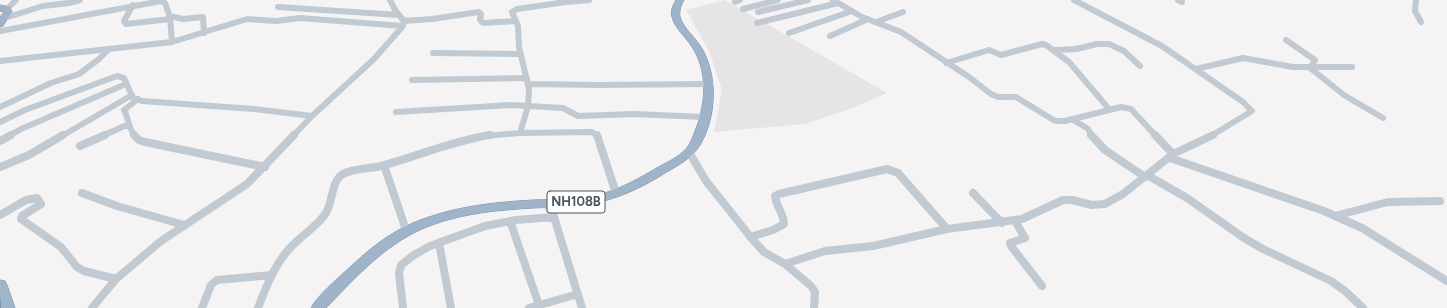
<!DOCTYPE html>
<html>
<head>
<meta charset="utf-8">
<style>
  body { margin:0 }
  canvas { display:block; background:#f5f3f3 }
</style>
</head>
<body>
<canvas width="1447" height="308"></canvas>
<script>
const ctx = document.querySelector('canvas').getContext('2d');
ctx.lineJoin = 'round';
function fillPath(path, color) {
  ctx.fillStyle = color;
  ctx.fill(path, 'evenodd');
}
function strokePath(path, color, width, dash) {
  ctx.strokeStyle = color;
  ctx.lineWidth = width;
  ctx.lineCap = dash ? 'butt' : 'round';
  ctx.setLineDash(dash || []);
  ctx.stroke(path);
}
function drawText(font, color, halo, rows, align = 'center') {
  ctx.font = font + ' Figtree,sans-serif';
  ctx.lineWidth = 4;
  ctx.setLineDash([]);
  ctx.textBaseline = 'middle';
  ctx.strokeStyle = halo;
  ctx.fillStyle = color;
  for (const [text, x, y, turn = 0] of rows) {
    ctx.save();
    ctx.translate(x, y);
    ctx.rotate((+turn || 0) * Math.PI / 180);
    ctx.textAlign = isNaN(turn) ? turn : align;
    if (halo) ctx.strokeText(text, 0, 0);
    ctx.fillText(text, 0, 0);
    ctx.restore();
  }
}
fillPath(new Path2D(`
  M725,0L887,93L850,109L805,124L714,132L722,90L709,51L686,10Z`), '#e6e4e5');
const trunk = new Path2D(`
  M676,0H684C681,5 679,11 680,17C684,29 695,37 701,47C718,74 717,117 700,145C692,158 679,165 665,173C642,188 615,200 587,205C569,208 551,207 533,208C500,210 464,213 432,225C388,241 358,275 326,308H311C317,296 338,278 348,269C371,247 394,229 423,219C458,206 497,202 533,200C555,199 576,200 597,195C619,190 640,178 660,166C670,161 682,155 689,145C693,138 695,130 698,123C706,97 707,70 692,47C686,37 675,29 672,17C670,11 673,5 676,0Z
  M0,5L10,7L12,12L3,26L0,27V17L4,12L0,11Z
  M0,280L5,281L7,285L15,308H1Z`);
strokePath(trunk, '#7690ad', 1);
strokePath(new Path2D(`
  M565,0L566,2L589,0
  M833,0L862,17L901,32L969,77L991,94L998,97H1016L1055,121H1065L1121,107L1131,109L1156,136
  M1074,0L1162,46L1243,102L1252,111L1211,136
  M1178,0L1182,2
  M1416,0L1415,11L1421,22
  M735,2L740,0
  M133,5L124,21L126,24L170,19
  M278,7L399,15
  M7,9L16,0
  M743,9L778,0
  M758,12L808,0
  M170,16L183,19L203,17L204,33
  M5,18L43,6L69,3L80,0
  M404,21L432,19L479,12L481,14L480,20L483,23L516,21
  M876,22L903,12
  M757,23L838,3
  M0,31L161,1L165,3L170,17L172,42L0,61
  M789,33L852,11
  M830,36L868,19
  M1286,40L1315,60L1310,68L1344,95L1383,118
  M172,42L247,19L276,21L300,18L403,26
  M1054,50L1076,49L1097,44H1109L1124,51L1140,66
  M433,53L520,54
  M946,63L989,50L1001,55L1042,44L1046,45L1069,62L1109,109
  M1196,69L1243,58L1293,67H1352
  M412,80L527,78
  M528,84L596,85L710,84
  M0,107L51,83L79,74L99,59L109,49
  M396,112L511,105L563,108L578,116L634,114L704,117
  M1072,119L1088,129L1092,136
  M0,122L25,110L117,76L124,78L133,98L142,101L254,109L312,116
  M520,133L528,106L529,89L519,47L518,26L512,12L517,9L566,2
  M9,136L21,129L126,84
  M62,136L132,95
  M102,136L129,124
  M135,136C128,128 129,119 124,110L138,99
  M293,136L312,116L374,59L403,26L404,21L395,10L390,0
  M484,136L520,133L592,132L597,136`), '#c1cad2', 6);
strokePath(new Path2D(`
  M134,135L139,140L145,142L265,167
  M597,135L616,193
  M1091,135L1105,150L1145,177
  M1155,135L1173,154
  M0,141L11,135
  M80,146L105,135
  M689,152L706,181L753,240L764,252L785,264L811,286L815,292L814,308
  M1170,158L1324,211L1362,228L1447,281
  M384,165L406,230
  M0,167L29,155L63,135
  M1147,175L1187,198L1244,238L1263,249L1331,281L1345,291L1363,308
  M82,193L117,206L184,225
  M973,193L1002,223
  M547,204L554,217L582,308
  M0,215L26,200L37,198L41,204L22,216L21,219L61,247L77,267L84,271L116,279
  M1335,216L1388,202L1440,201
  M510,221L540,308
  M1015,221L1025,238L1010,243L1011,246L1042,286
  M750,237L773,230L784,224C784,214 776,206 775,196L779,194L887,169L898,173L947,229
  M439,243L451,308
  M785,264L825,251L873,246L947,229L1022,219L1063,200H1072L1092,205L1105,204L1123,194L1173,154L1213,135
  M92,308L116,279L161,241L247,184L294,135
  M202,308L211,285L217,280L272,275
  M258,308C266,287 274,266 289,249C300,236 317,227 326,213C333,202 331,181 343,174C354,168 369,169 381,166C418,156 452,141 490,135
  M403,308L399,273L401,265L414,255L430,246L485,226L516,220L554,217
  M529,308L578,294`), '#c1cad2', 8);
fillPath(trunk, '#9fb4c9');
for (const [x, y, w] of [
  [576,202,58]
]) {
  const box = new Path2D();
  box.roundRect(x - w / 2, y - 11, w, 22, 3);
  ctx.fillStyle = '#fff';
  ctx.fill(box);
  strokePath(box, '#4a5661', 1);
}
drawText('bold 13px', '#4a5661', null, [
  ["NH108B",576,202]
]);
</script>
</body>
</html>
